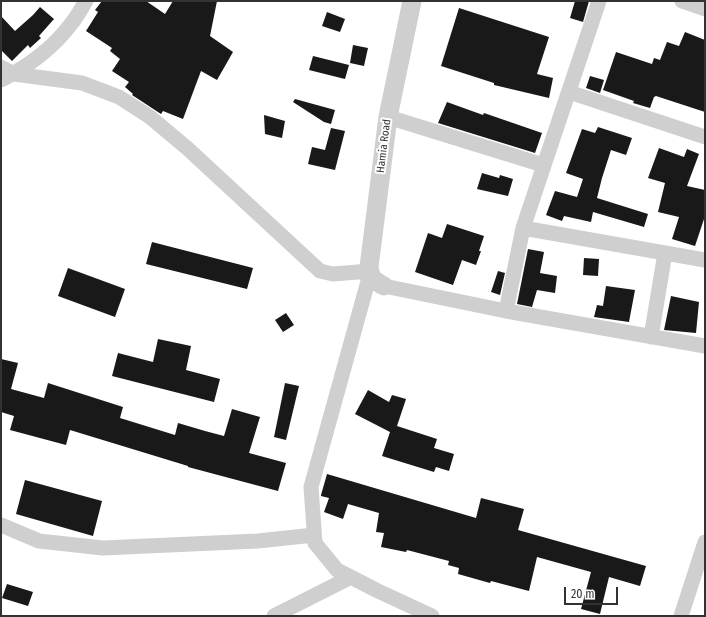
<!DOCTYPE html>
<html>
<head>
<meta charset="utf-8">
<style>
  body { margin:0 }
  #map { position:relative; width:706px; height:617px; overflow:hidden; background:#fff; font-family:"Fira Sans Condensed",sans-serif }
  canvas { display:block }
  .frame { position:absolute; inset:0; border:2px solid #323232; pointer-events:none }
  .scale { position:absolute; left:564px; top:587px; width:54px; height:18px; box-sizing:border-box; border:2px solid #323232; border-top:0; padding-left:5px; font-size:12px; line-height:14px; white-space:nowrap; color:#323232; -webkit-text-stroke:3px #fff; paint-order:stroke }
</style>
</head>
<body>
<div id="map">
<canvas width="706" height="617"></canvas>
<div class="frame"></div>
<div class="scale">20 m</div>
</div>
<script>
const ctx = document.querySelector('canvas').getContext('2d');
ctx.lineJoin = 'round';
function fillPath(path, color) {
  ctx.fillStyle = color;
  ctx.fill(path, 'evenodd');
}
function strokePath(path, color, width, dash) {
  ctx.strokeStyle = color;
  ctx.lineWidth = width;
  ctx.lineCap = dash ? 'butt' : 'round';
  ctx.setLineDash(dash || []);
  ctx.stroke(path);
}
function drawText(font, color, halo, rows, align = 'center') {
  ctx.font = font + ' "Fira Sans Condensed",sans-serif';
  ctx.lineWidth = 4;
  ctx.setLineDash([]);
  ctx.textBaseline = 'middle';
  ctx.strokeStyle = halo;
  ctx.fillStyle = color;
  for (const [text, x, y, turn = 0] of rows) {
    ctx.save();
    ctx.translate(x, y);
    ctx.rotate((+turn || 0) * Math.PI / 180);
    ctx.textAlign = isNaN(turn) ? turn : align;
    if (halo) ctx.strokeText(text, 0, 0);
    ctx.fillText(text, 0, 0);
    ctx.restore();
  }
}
fillPath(new Path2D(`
  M102,1H146L165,14L173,1H217L210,36L233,52L217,80L201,71L183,119L163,111L161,114L132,95L133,94L125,87L129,82L112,71L120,59L110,51L112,48L86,31L98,12L95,10Z
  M575,1H589L583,22L570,18Z
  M40,7L54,19L39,36L41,38L30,48L28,45L12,61L1,50V16L15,31L33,15Z
  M459,8L549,37L537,74L553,78L549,98L494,85V83L441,66Z
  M327,12L345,19L340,32L322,26Z
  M685,32L705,40V112L656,96L654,97L650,108L633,103L634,101L603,90L616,52L652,64L654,58L660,60L667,42L679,46Z
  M353,45L368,48L364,66L350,63Z
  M313,56L349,65L345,79L309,70Z
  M590,76L604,80L600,93L586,88Z
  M295,99L335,110L331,124L324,122L293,102Z
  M447,102L483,115L484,113L542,133L535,153L438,123Z
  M264,115L285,121L282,138L265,134Z
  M598,127L632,138L626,155L611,150L602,178L597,198L648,214L644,227L593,212L591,222L564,216L562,221L546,215L555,191L577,197L583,179L566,173L582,129L595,133Z
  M331,128L345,131L335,170L308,164L312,147L325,150Z
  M659,148L684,157L687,149L699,154L687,186L705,190V216L695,246L672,239L679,217L658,212L665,183L648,178Z
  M482,173L499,178L500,175L513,179L508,196L477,189Z
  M447,224L484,236L479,251H481L476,265L462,260L453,285L415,272L428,233L442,238Z
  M152,242L253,268L247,289L146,264Z
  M528,249L544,252L540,273L557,276L555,293L537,290L532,307L517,304Z
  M584,258L599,259L598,276L583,275Z
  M68,268L125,289L115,317L58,296Z
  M498,271L505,273L500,295L491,292Z
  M606,286L635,290L629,322L594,317L597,305L603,306Z
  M671,296L699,302L696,333L664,330Z
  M286,313L294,325L283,332L275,320Z
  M158,339L191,346L186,370L220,379L214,402L112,376L118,353L153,362Z
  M1,359L18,363L11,389L44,398L48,383L123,407L120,418L175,435L178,423L205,431L224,436L232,409L260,417L249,453L286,463L278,491L188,467V466L70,430L66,445L10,430L14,416L1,412Z
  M285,383L299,386L286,440L274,437Z
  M368,390L389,402L392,395L406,399L397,426L437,439L434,448L454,454L449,471L436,467L434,472L382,456L390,432L355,414Z
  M327,474L476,518L481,498L524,509L518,530L646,566L640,586L609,577L600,614L581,609L591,572L537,557L529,591L491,581L490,583L458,574L459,568L448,565L449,561L407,550L406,552L381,547L384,533L376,532L379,513L348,504L343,519L324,512L329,498L321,496V495Z
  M25,480L102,501L93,536L16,514Z
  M7,584L33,592L28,606L2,598Z`), '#191919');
strokePath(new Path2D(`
  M682,1L705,9
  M1,67L14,74L82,83L119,97L150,117L187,148L320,271L333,274L370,271
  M1,80C27,67 53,48 71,24C77,17 81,9 86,1
  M569,92L705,137
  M388,117L543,165
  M523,228L705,260
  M370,274L311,487L315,543L337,570L378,591L432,616
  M384,286L506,311L705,346
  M506,311L523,228L599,1
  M651,337L665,253
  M1,525L39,541L103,548L258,541L314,535
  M274,616L351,577
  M681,616L705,542`), '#cfcfcf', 15);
strokePath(new Path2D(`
  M384,286C373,280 371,279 369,267L388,117L412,1`), '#cfcfcf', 19);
drawText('11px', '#323232', '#fff', [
  ["Hamia Road",384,146,-83]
]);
</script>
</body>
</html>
